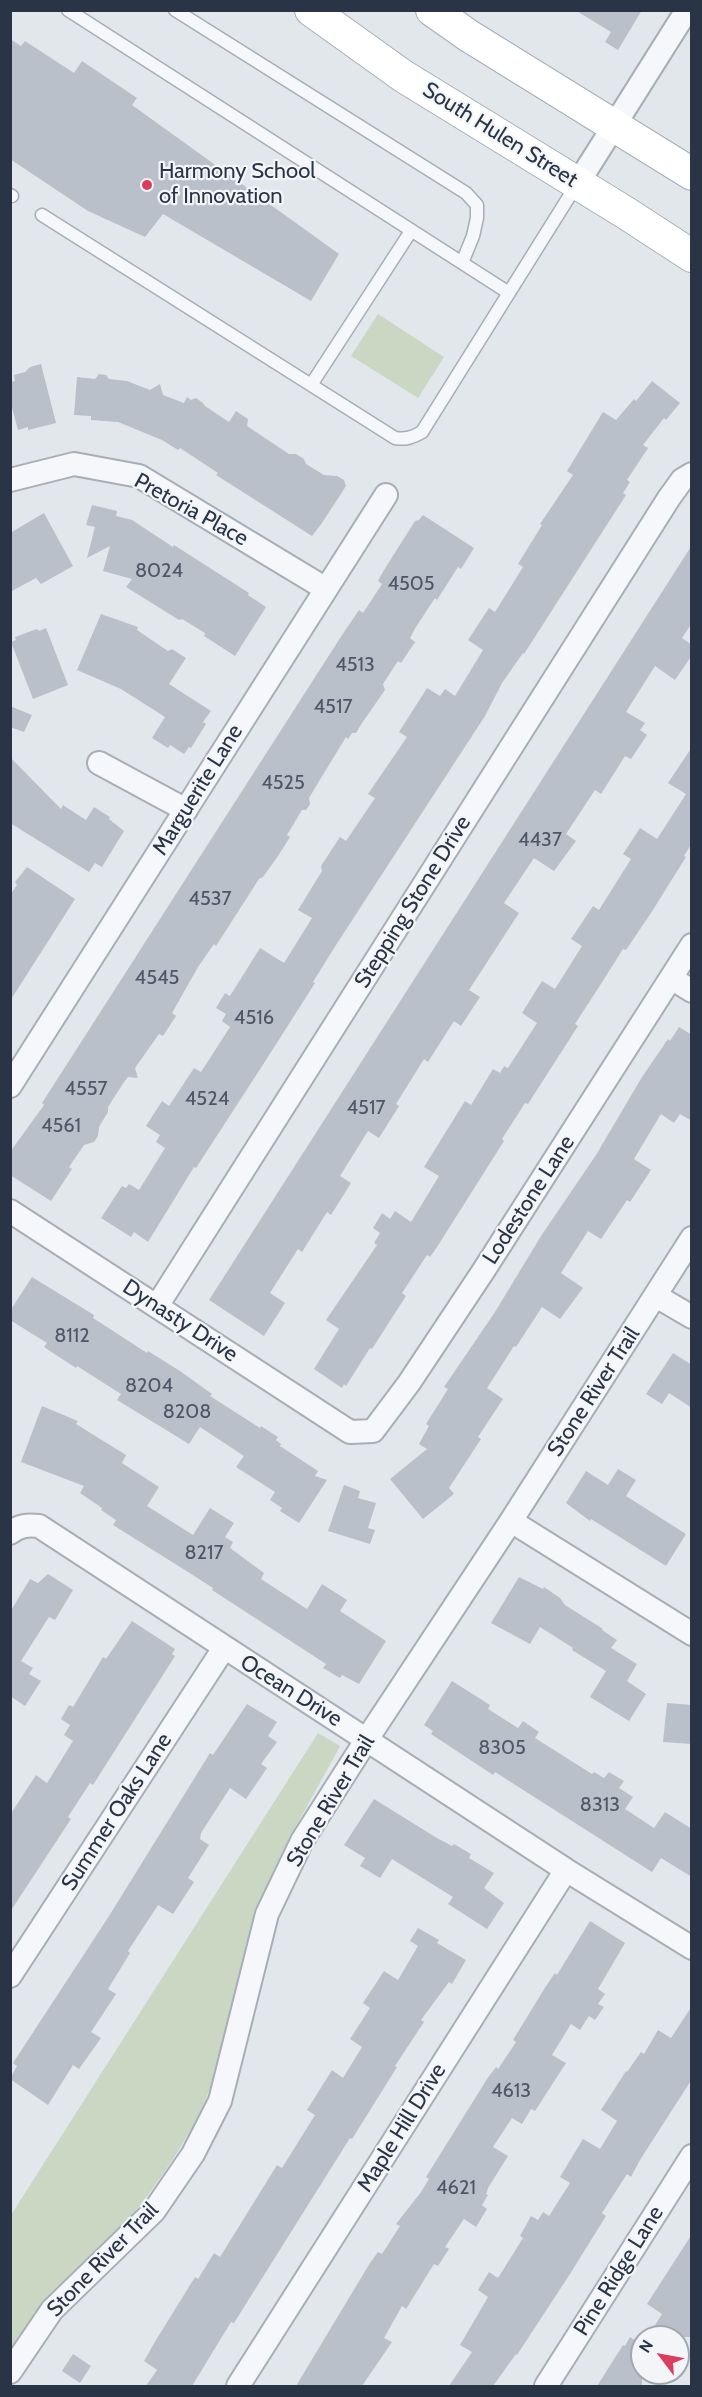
<!DOCTYPE html>
<html>
<head>
<meta charset="utf-8">
<style>
  body { margin:0 }
  #map { position:relative; width:702px; height:2397px; overflow:hidden; background:#e2e7ec; font-family:Cabin,sans-serif }
  canvas { display:block }
  .frame { position:absolute; inset:0; border:12px solid #293446; pointer-events:none }
  .north { position:absolute; left:630px; top:2325px; width:60px; height:60px; box-sizing:border-box; background:#f3f5f9; border:2px solid #a2a8b1; border-radius:50%; rotate:302deg; font-size:16px; font-weight:700; line-height:24px; text-align:center; color:#293446 }
  .north::after { content:''; display:block; margin:auto; width:21px; height:27px; background:#da3e5c; clip-path:polygon(50% 0,100% 100%,50% 72%,0 100%) }
</style>
</head>
<body>
<div id="map">
<canvas width="702" height="2397"></canvas>
<div class="frame"></div>
<div class="north">N</div>
</div>
<script>
const ctx = document.querySelector('canvas').getContext('2d');
ctx.lineJoin = 'round';
function fillPath(path, color) {
  ctx.fillStyle = color;
  ctx.fill(path, 'evenodd');
}
function strokePath(path, color, width, dash) {
  ctx.strokeStyle = color;
  ctx.lineWidth = width;
  ctx.lineCap = dash ? 'butt' : 'round';
  ctx.setLineDash(dash || []);
  ctx.stroke(path);
}
function drawText(font, color, halo, rows, align = 'center') {
  ctx.font = font + ' Cabin,sans-serif';
  ctx.lineWidth = 4.5;
  ctx.setLineDash([]);
  ctx.textBaseline = 'middle';
  ctx.strokeStyle = halo;
  ctx.fillStyle = color;
  for (const [text, x, y, turn = 0] of rows) {
    ctx.save();
    ctx.translate(x, y);
    ctx.rotate((+turn || 0) * Math.PI / 180);
    ctx.textAlign = isNaN(turn) ? turn : align;
    if (halo) ctx.strokeText(text, 0, 0);
    ctx.fillText(text, 0, 0);
    ctx.restore();
  }
}
fillPath(new Path2D(`
  M378,314L444,357L418,398L351,356Z
  M318,1733L340,1746C310,1802 276,1857 255,1917C232,1984 229,2059 195,2122C148,2209 77,2279 11,2351V2215Z`), '#c9d7c3');
fillPath(new Path2D(`
  M575,10H642L618,50L605,42L611,32Z
  M10,39L21,46L25,41L74,73L82,61L137,98L132,105L339,254L311,301L163,214L145,237L88,211L10,159Z
  M41,364L56,423L28,430V427L18,430L10,400V382L15,381L14,375L25,372L30,367Z
  M99,374L106,375L109,379L127,381L150,390L160,384L163,395L184,403L187,397L191,400L196,398L203,403L205,406L229,422L236,411L248,419L247,426L289,454H296L304,459L306,464L324,475L337,476L344,480L346,486L322,523L312,536L216,475L218,473L180,448L178,450L162,440L118,422L91,420V416L74,415L77,377L95,379Z
  M652,381L680,403L666,420L664,418L643,445L648,448L627,480L630,482L623,493L626,495L524,654L523,653L502,683L485,716L336,945L313,982L315,983L266,1060L196,1168L194,1167L148,1242L134,1232L131,1237L101,1218L122,1186L126,1188L129,1184L139,1190L165,1148L156,1142L160,1135L146,1126L162,1101L169,1106L194,1068L201,1072L230,1027L222,1021L226,1014L216,1008L225,993L230,996L260,948L284,963L312,918L298,910L322,871L321,866L340,837L346,841L375,798L368,794L407,737L399,732L427,688L440,696L445,689L455,696L483,650L468,640L489,608L495,612L523,567L518,564L542,525L540,524L573,475L567,471L603,412L616,420L634,399L636,401Z
  M92,505L117,511L116,516L132,520L173,547L174,545L249,593L248,595L266,607L235,656L204,636L205,633L182,619L179,620L126,587L132,579L103,571L110,546L87,558L95,527L86,525Z
  M44,513L73,566L41,584L36,578L10,592V533Z
  M423,515L474,548L461,569L458,567L437,600L435,598L416,627L410,638L415,642L401,663L398,661L383,684L385,690L362,723L356,733H352L348,739L346,737L318,783L309,798L310,804L306,810H302L287,835L290,837L278,856L263,877L259,879L216,946L214,944L198,967L172,1013L176,1016L163,1036L159,1034L135,1068L138,1078L128,1077L124,1082L108,1107V1112L99,1127L98,1136L94,1142L84,1145L69,1167L72,1169L51,1201L10,1175V1152L44,1105L42,1103L342,635L359,610L363,613L382,584L378,581L384,570L415,521L419,520Z
  M692,545V623L682,638L692,645V655L675,680L655,666L626,712L645,723L640,730L647,735L631,759L625,756L601,794L595,790L566,834L576,841L554,871L534,858L504,903L519,913L469,990L480,997L461,1026L454,1021L428,1062L424,1059L396,1104L399,1106L379,1138L368,1131L340,1176L351,1183L331,1215L327,1212L302,1252L298,1249L270,1293L285,1303L264,1336L209,1300Z
  M101,614L138,627L137,630L168,651L172,649L186,658L169,684L211,711L203,722L206,724L191,748L189,747L184,754L170,745L168,748L152,738L165,717L121,689L77,670Z
  M46,628L68,685L33,699L11,642L16,640L15,637L37,629L39,631Z
  M10,706L32,715L24,732L10,727Z
  M692,747V843L684,856L686,857L651,913L626,950L623,949L599,987L575,1024L578,1026L528,1104L525,1103L502,1139L504,1141L437,1247L430,1257L427,1255L402,1293L406,1296L372,1349L370,1348L346,1386L344,1384L342,1388L314,1369L339,1329L326,1320L377,1245L374,1243L380,1233L373,1228L382,1213L390,1219L395,1211L411,1222L439,1176L424,1167L465,1101L471,1105L493,1069L500,1073L504,1066L508,1068L537,1023L522,1013L542,981L555,989L582,946L571,939L593,906L599,910L631,859L623,854L640,828L657,839L686,794L668,783Z
  M10,757L61,809L63,805L86,820L94,807L110,817L109,819L124,831L102,867L95,863L89,872L10,823Z
  M27,867L75,899L10,1001V895L17,885L15,882Z
  M679,1027L692,1035V1121L680,1114L674,1123L661,1114L634,1159L651,1170L630,1202L627,1200L601,1239L588,1231L561,1273L583,1288L560,1319L542,1307L516,1347L514,1346L487,1388L503,1399L478,1437L481,1439L449,1488L454,1494L423,1519L390,1479L427,1449L419,1444L429,1426L426,1424L448,1389L444,1387L495,1312L541,1236L596,1155L642,1077L668,1039L670,1041Z
  M32,1277L94,1315L93,1318L147,1353L148,1351L180,1371L212,1394L210,1396L260,1428L261,1426L278,1437L276,1440L281,1444L280,1446L318,1471L315,1476L327,1480L299,1523L280,1511L282,1508L270,1500L275,1492L236,1467L244,1456L200,1427L189,1444L117,1400L121,1394L77,1366L76,1368L56,1355L44,1347L47,1343L10,1320V1311Z
  M673,1353L692,1365V1408L669,1393L662,1404L646,1394Z
  M42,1406L78,1421L76,1424L126,1455L122,1463L159,1487L147,1506L193,1535L210,1508L234,1523L225,1537L233,1542L230,1548L264,1573L261,1579L307,1609L322,1584L347,1600L340,1611L386,1641L359,1684L342,1675L340,1678L323,1668L326,1664L212,1590L213,1588L188,1572L113,1525L116,1520L101,1510L102,1508L80,1493L84,1486L21,1462Z
  M618,1469L636,1480L626,1496L686,1534L666,1566L591,1519L590,1521L566,1503L586,1471L608,1485Z
  M344,1485L360,1491L358,1498L376,1503L368,1528L375,1530L370,1544L328,1531Z
  M48,1574L73,1590L55,1620L49,1617L21,1661L33,1668L29,1674L41,1681L25,1706L10,1696V1612L30,1579L38,1583Z
  M519,1577L543,1589L544,1587L560,1598L565,1605L603,1629L602,1630L617,1640L611,1648L637,1664L627,1681L646,1694L629,1721L590,1697L606,1671L572,1650L573,1648L540,1627L530,1644L491,1623Z
  M132,1621L175,1649L172,1654L175,1656L93,1785L90,1783L68,1817L71,1819L10,1912V1815L36,1775L47,1783L73,1741L64,1735L70,1725L61,1719L69,1705L73,1707L103,1657L106,1659Z
  M452,1681L490,1705L488,1709L518,1728L523,1721L539,1732L535,1738L592,1774L594,1772L604,1778L609,1772L624,1781L619,1788L633,1797L625,1809L654,1828L665,1812L692,1829V1877L661,1858L652,1872L495,1772L493,1775L431,1734L433,1731L424,1725Z
  M667,1703L692,1705V1744L663,1742Z
  M247,1704L277,1722L268,1736L277,1742L261,1764L267,1768L246,1799L230,1788L201,1833L200,1839L209,1845L188,1878L194,1882L173,1914L158,1905L128,1951L130,1953L108,1989L116,1994L91,2032L101,2038L79,2069L73,2065L48,2105L10,2079L17,2066L13,2063L109,1916L197,1774L210,1753L213,1755Z
  M374,1799L437,1838L452,1846L454,1844L471,1854L469,1858L494,1873L484,1888L504,1903L487,1929L448,1904L453,1897L392,1859L380,1878L360,1866L365,1858L344,1845Z
  M590,1921L625,1943L598,1989L605,1994L598,2004L604,2007L595,2020L589,2016L580,2030L571,2024L552,2055L566,2063L535,2111L531,2109L522,2124L512,2118L493,2147L508,2156L488,2188L486,2194L488,2195L482,2205L487,2209L476,2227L464,2219L445,2247L449,2249L438,2266L434,2264L406,2309L402,2306L384,2338L392,2342L362,2386H296L370,2263L378,2252L382,2254L400,2226L396,2224L421,2192L429,2179L426,2177L487,2079L496,2067L498,2069L516,2042L513,2040L546,1986L555,1973L557,1975Z
  M418,1928L439,1940L437,1943L466,1960L452,1984L449,1982L421,2020L424,2022L395,2066L397,2067L352,2139L350,2138L234,2323L231,2322L192,2386H146L157,2370L144,2361L156,2340L195,2277L198,2279L214,2253L220,2257L277,2165L282,2168L315,2115L307,2110L332,2070L343,2078L362,2047L350,2039L370,2008L363,2003L384,1971L398,1980L418,1946L410,1941Z
  M692,2006V2079L640,2160L631,2177L627,2174L602,2213L606,2216L570,2274L517,2355L516,2354L493,2386H449L472,2352L460,2345L488,2297L478,2290L489,2272L498,2278L523,2238L520,2236L531,2216L538,2220L543,2212L549,2216L570,2183L560,2177L583,2139L600,2149L617,2121L601,2110L626,2071L627,2072L641,2052L644,2054L658,2030L671,2038Z
  M692,2234V2337H663L652,2330L662,2314L647,2304Z
  M630,2337L642,2345V2386H597L623,2345L625,2346Z
  M73,2354L91,2366L80,2383L62,2371Z`), '#b9c0ca');
const service = new Path2D(`
  M68,10L509,293
  M175,10L466,193L477,205V218L473,236L462,263
  M10,195L12,196
  M42,215L395,438C406,440 413,437 422,432L577,184
  M311,385L411,231`);
const minor = new Path2D(`
  M578,183L687,10
  M10,480L74,464L139,476L326,589
  M99,763L186,810
  M671,978L692,991
  M10,1086L386,495
  M10,1211L350,1432L373,1431L409,1383L484,1270L692,945
  M656,1296L692,1317
  M157,1306L669,498L682,480L692,474
  M511,1521L692,1634
  M10,1533C20,1525 28,1525 39,1526L566,1870L692,1948
  M10,1976L224,1648
  M10,2372L52,2310L154,2211L193,2154L220,2101L267,1914L302,1841L367,1739L511,1521L692,1238
  M238,2386L566,1870
  M546,2386L692,2156`);
const secondary = new Path2D(`
  M311,10L403,76L626,213L692,256
  M432,10L469,36L692,174`);
strokePath(service, '#a7aeb7', 15);
strokePath(minor, '#a7aeb7', 26);
strokePath(secondary, '#a7aeb7', 34);
strokePath(service, '#f6f7fa', 12);
strokePath(minor, '#f6f7fa', 22);
strokePath(secondary, '#fff', 32);
for (const [x, y, r, color] of [
  [147,185,6,"#da3e5c"]
]) {
  const dot = new Path2D();
  dot.arc(x, y, r, 0, 2 * Math.PI);
  ctx.fillStyle = color;
  ctx.fill(dot);
  strokePath(dot, '#f3f5f9', 2);
}
drawText('20px', '#4d5767', null, [
  ["8024",159,571],
  ["4505",411,584],
  ["4513",355,665],
  ["4517",333,707],
  ["4525",283,783],
  ["4437",540,840],
  ["4537",210,899],
  ["4545",157,978],
  ["4516",254,1018],
  ["4557",86,1089],
  ["4524",207,1099],
  ["4517",366,1108],
  ["4561",61,1126],
  ["8112",72,1336],
  ["8204",149,1386],
  ["8208",187,1412],
  ["8217",204,1553],
  ["8305",502,1748],
  ["8313",600,1805],
  ["4613",511,2091],
  ["4621",456,2188]
]);
drawText('22px', '#293446', '#f3f5f9', [
  ["South Hulen Street",500,135,32],
  ["Pretoria Place",191,510,29],
  ["Marguerite Lane",198,790,-58],
  ["Stepping Stone Drive",413,902,-58],
  ["Lodestone Lane",529,1200,-57],
  ["Dynasty Drive",180,1321,33],
  ["Stone River Trail",594,1392,-57],
  ["Ocean Drive",291,1691,32],
  ["Stone River Trail",331,1801,-59],
  ["Summer Oaks Lane",117,1812,-57],
  ["Maple Hill Drive",402,2128,-58],
  ["Stone River Trail",103,2260,-46],
  ["Pine Ridge Lane",619,2271,-58]
]);
drawText('22px', '#293446', '#f3f5f9', [
  ["Harmony School",159,172],
  ["of Innovation",159,197]
], 'left');
</script>
</body>
</html>
